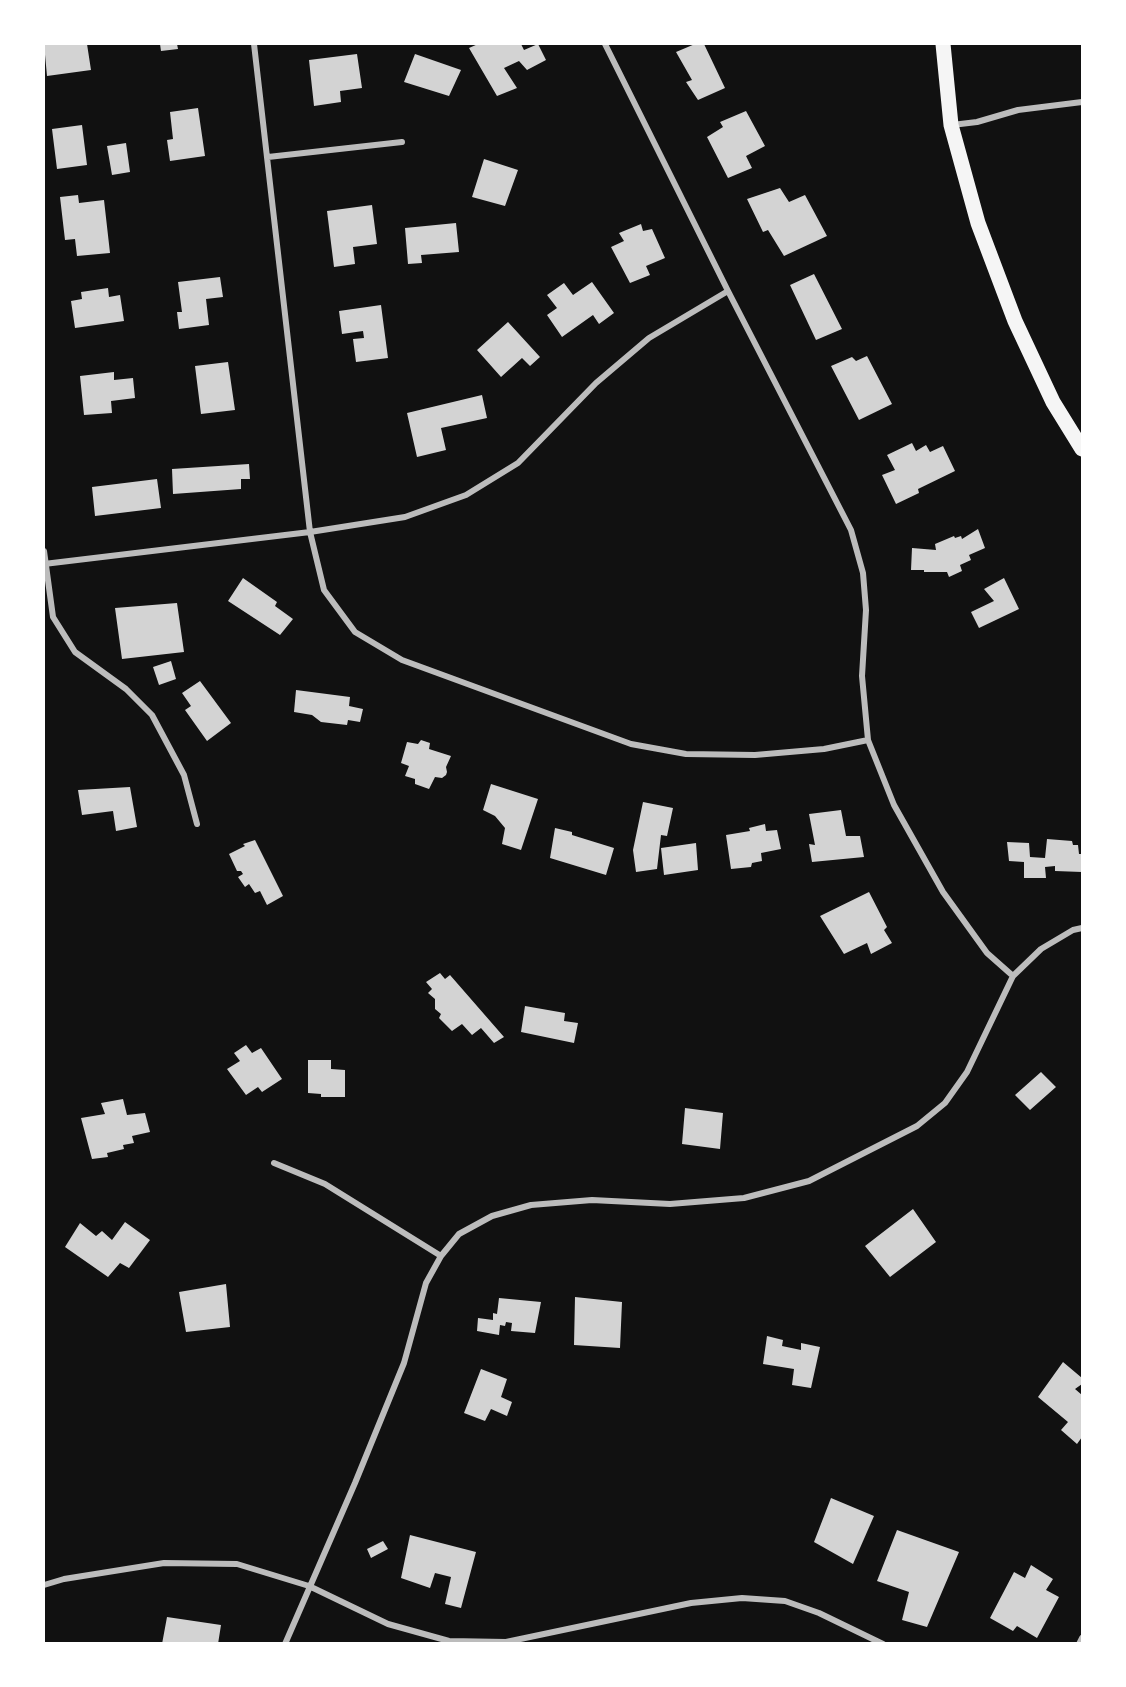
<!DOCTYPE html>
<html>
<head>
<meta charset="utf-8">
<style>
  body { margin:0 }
  #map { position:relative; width:1126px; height:1687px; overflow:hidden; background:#111; font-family:Arial,sans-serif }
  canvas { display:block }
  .frame { position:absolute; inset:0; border:45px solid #fff; pointer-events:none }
</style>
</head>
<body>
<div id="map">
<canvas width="1126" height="1687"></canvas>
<div class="frame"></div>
</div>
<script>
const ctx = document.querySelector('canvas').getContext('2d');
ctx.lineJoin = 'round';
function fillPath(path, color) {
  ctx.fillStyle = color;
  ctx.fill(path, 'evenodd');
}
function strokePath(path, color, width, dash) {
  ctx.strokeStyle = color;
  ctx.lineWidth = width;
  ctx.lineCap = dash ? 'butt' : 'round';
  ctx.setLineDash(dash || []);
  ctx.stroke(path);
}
fillPath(new Path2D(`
  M44,44H87L91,70L47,76Z
  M160,44H177L178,49L161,51Z
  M478,44H521L524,50L538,44L546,60L527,70L519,61L504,68L517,88L497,96L469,48Z
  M695,44H704L725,88L698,100L686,82L692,80L676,52Z
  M357,54L362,88L340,91L341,102L314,106L309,60Z
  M415,54L461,70L449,96L404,82Z
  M198,108L205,156L170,161L167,140L173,139L170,112Z
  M746,111L765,146L746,156L752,168L728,178L707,137L723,127L720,122Z
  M82,125L87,165L57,169L52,129Z
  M126,143L130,172L112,175L107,146Z
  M484,159L518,170L505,206L472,197Z
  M780,188L789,202L805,195L827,236L784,256L768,230L763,232L747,199Z
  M78,195L79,203L104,200L110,253L77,256L75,239L65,240L60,197Z
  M372,205L377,244L353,247L355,264L334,267L327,211Z
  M456,223L459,252L421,255L422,263L408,264L405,228Z
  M641,224L643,231L652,229L665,258L646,266L650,275L630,283L611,247L624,241L619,233Z
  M814,274L842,329L816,340L790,285Z
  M220,277L223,297L206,299L209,325L179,329L177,312H182L178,282Z
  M592,282L614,313L599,324L593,315L562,337L547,315L557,308L547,295L564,283L573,295Z
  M108,288L109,297L120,295L124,321L75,328L71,301L82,299L81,292Z
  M381,305L388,358L356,362L353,339L364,338L363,331L342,334L339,311Z
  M508,322L540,357L530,366L522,358L501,377L477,350Z
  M867,356L892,404L859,420L831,366L852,357L856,361Z
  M228,362L235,410L201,414L195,366Z
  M114,372V380L133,378L135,398L111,401L112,413L84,415L80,376Z
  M482,395L487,418L441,428L446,450L417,457L407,413Z
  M912,443L916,451L926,445L930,452L943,446L955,471L918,489L919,493L896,504L882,475L895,470L887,455Z
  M249,464L250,479H241V489L173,494L172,469Z
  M157,479L161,508L95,516L92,487Z
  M978,529L985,548L969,555L971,560L960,565L962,571L949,577L947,572H924V570H911L912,548L936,550L935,544L954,536L955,538L961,536L962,539Z
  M243,578L277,602L275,606L293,619L280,635L228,601Z
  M1004,578L1019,609L979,628L971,612L994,601L984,589Z
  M177,603L184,652L122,659L115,608Z
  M171,661L176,679L159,685L153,667Z
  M200,681L231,723L207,741L185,710L191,706L182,693Z
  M296,690L350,697L349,706L363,709L360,722L348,720L347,725L321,722L312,715L294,712Z
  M421,740L430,743L429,749L451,756L446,767L447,772L446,775L442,778L435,777L429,789L415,784V779L405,776L409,766L401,763L407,742L418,744Z
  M491,784L538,799L521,850L502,844L505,828L495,816L483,810Z
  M130,787L137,827L116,831L113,811L82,815L78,790Z
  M643,802L673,808L667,836L661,835L657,869L636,872L633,850Z
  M841,810L846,836H860L864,857L812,862L809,844L815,845L809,814Z
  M765,824L766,831L777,830L781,849L761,853L762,861L752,863L751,867L731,869L726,835L750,831L749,828Z
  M555,828L572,832V835L614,848L606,875L550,858Z
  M1047,839L1072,841L1073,845H1078L1079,854H1082V872L1055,871V866L1045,867L1046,878H1024V862L1009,861L1007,842L1029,843L1030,857L1045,858Z
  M255,840L283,896L267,905L260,891L255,893L249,884L245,887L238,877L243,874L241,871H237L229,854L245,846L243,844Z
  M696,843L698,870L664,875L661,848Z
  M869,892L887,927L884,930L892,943L871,954L867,943L844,954L820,916Z
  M440,973L445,979L450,975L504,1037L494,1043L481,1028L472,1035L462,1024L452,1031L439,1018L441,1014L435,1009V999L428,993L432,989L426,982Z
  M525,1006L565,1013L564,1021L578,1023L574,1043L521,1032Z
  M246,1045L252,1053L261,1048L282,1079L262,1092L258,1087L246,1095L227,1069L240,1061L234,1053Z
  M308,1060H331V1069L345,1070V1097H321V1094L308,1093Z
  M1041,1072L1056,1087L1030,1110L1015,1095Z
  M123,1099L127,1115L145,1113L150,1132L132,1136L134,1143L123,1145L124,1149L107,1153L108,1157L92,1159L81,1118L105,1114L101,1103Z
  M685,1108L723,1113L720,1149L682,1144Z
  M913,1209L936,1242L890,1277L865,1246Z
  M125,1222L150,1240L129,1268L120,1263L108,1277L65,1247L80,1223L96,1236L102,1231L112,1240Z
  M226,1284L230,1327L186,1332L179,1292Z
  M575,1297L622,1302L620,1348L574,1345Z
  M499,1298L541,1302L535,1333L511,1331L512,1323L506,1322L505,1326L500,1325L499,1335L477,1331L478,1318L493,1320V1313L497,1314Z
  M767,1336L783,1340L782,1346L801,1350V1343L820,1347L811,1388L792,1385L794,1369L763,1364Z
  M1063,1362L1082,1378V1384L1075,1389L1082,1395V1437L1077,1444L1061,1430L1068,1422L1038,1397Z
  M481,1369L507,1379L501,1397L512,1402L507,1416L491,1409L485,1421L464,1413Z
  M831,1498L874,1516L853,1564L814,1542Z
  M897,1530L959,1552L927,1627L902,1620L909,1592L877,1581Z
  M410,1535L476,1552L461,1608L445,1604L451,1577L435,1573L430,1588L401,1578Z
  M383,1541L388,1549L371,1558L367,1549Z
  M1031,1565L1053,1579L1046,1590L1059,1597L1037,1638L1017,1626L1013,1631L990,1618L1014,1572L1025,1578Z
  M167,1617L221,1625L218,1644H162Z`), '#d3d3d3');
strokePath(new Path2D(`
  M254,44L310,532L324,590L355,632L402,660L631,744L686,754L755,755L824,749L868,740
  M605,44L728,291L851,530L863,573L866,610L862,676L868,740L894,805L943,892L987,953L1013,976
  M952,125L977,122L1018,110L1082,102
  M268,157L402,142
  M44,551L53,617L75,652L126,689L152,715L184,775L197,824
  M44,564L310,532L405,517L466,495L518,463L596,383L649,338L728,291
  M274,1163L325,1184L441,1256
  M44,1585L64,1579L164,1563L237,1564L309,1586L388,1624L449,1641L506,1642L691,1603L742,1598L785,1601L819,1613L883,1644
  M285,1644L355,1483L404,1363L426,1283L441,1256L459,1234L492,1216L531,1205L592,1200L670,1204L744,1198L809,1181L917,1126L945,1103L967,1072L1013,976L1041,949L1073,930L1082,928
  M1079,1644L1082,1638`), '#bcbcbc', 6);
strokePath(new Path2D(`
  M943,44L951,125L978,223L1015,321L1053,402L1082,449`), '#f5f5f5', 15);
</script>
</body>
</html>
